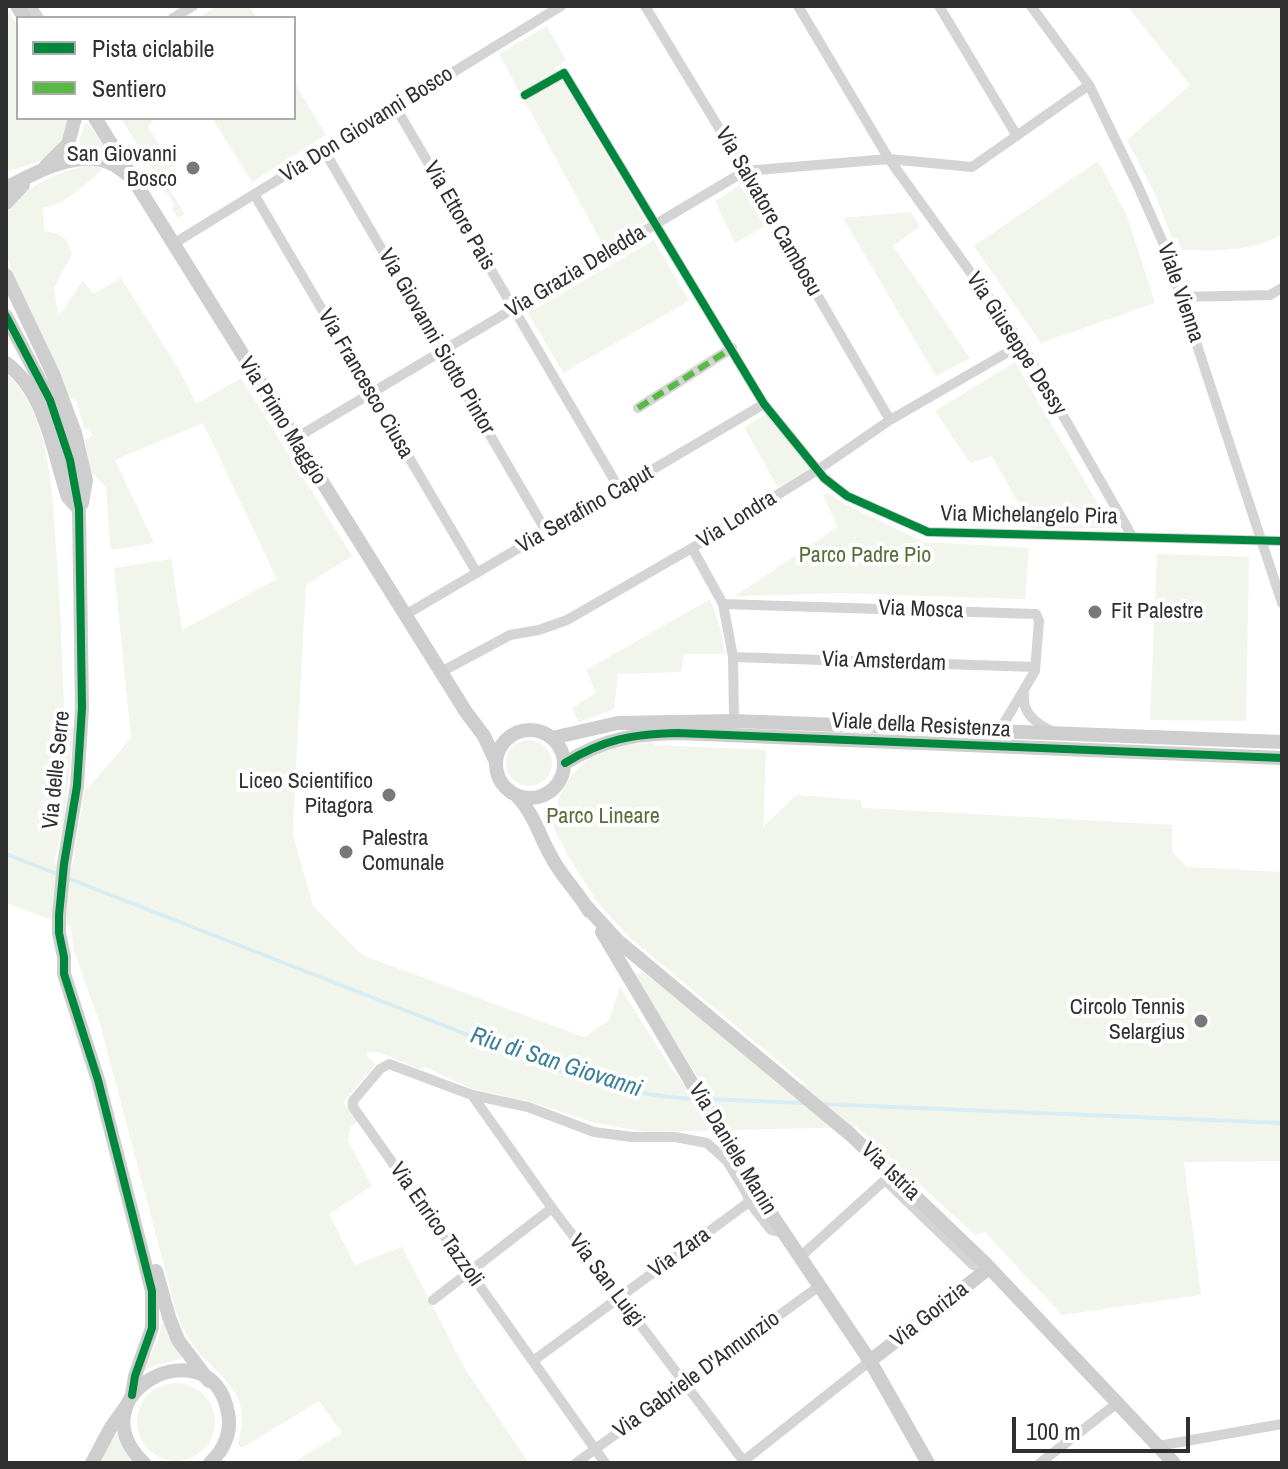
<!DOCTYPE html>
<html>
<head>
<meta charset="utf-8">
<style>
  body { margin:0 }
  #map { position:relative; width:1288px; height:1469px; overflow:hidden; background:#fff; font-family:"Archivo Narrow",sans-serif }
  canvas { display:block }
  .frame { position:absolute; inset:0; border:8px solid #303030; pointer-events:none }
  .legend { position:absolute; left:16px; top:16px; width:280px; height:104px; box-sizing:border-box; background:#fff; border:2px solid #acacac; margin:0; padding:10px 14px; list-style:none; font-size:24px; color:#303030 }
  .legend li { display:flex; align-items:center; gap:16px; height:40px }
  .legend b { width:40px; border:2px solid #acacac }
  .scale { position:absolute; left:1012px; top:1417px; width:178px; height:36px; box-sizing:border-box; border:4px solid #303030; border-top:0; padding-left:10px; font-size:24px; line-height:28px; white-space:nowrap; color:#303030; -webkit-text-stroke:6px #fff; paint-order:stroke }
</style>
</head>
<body>
<div id="map">
<canvas width="1288" height="1469"></canvas>
<div class="frame"></div>
<ul class="legend">
<li><b style="height:10px;background:#00873e"></b>Pista ciclabile</li>
<li><b style="height:10px;background:#58b947"></b>Sentiero</li>
</ul>
<div class="scale">100 m</div>
</div>
<script>
const ctx = document.querySelector('canvas').getContext('2d');
ctx.lineJoin = 'round';
function fillPath(path, color) {
  ctx.fillStyle = color;
  ctx.fill(path, 'evenodd');
}
function strokePath(path, color, width, dash) {
  ctx.strokeStyle = color;
  ctx.lineWidth = width;
  ctx.lineCap = dash ? 'butt' : 'round';
  ctx.setLineDash(dash || []);
  ctx.stroke(path);
}
function drawText(font, color, halo, rows, align = 'center') {
  ctx.font = font + ' "Archivo Narrow",sans-serif';
  ctx.lineWidth = 8;
  ctx.setLineDash([]);
  ctx.textBaseline = 'middle';
  ctx.strokeStyle = halo;
  ctx.fillStyle = color;
  for (const [text, x, y, turn = 0] of rows) {
    ctx.save();
    ctx.translate(x, y);
    ctx.rotate((+turn || 0) * Math.PI / 180);
    ctx.textAlign = isNaN(turn) ? turn : align;
    if (halo) ctx.strokeText(text, 0, 0);
    ctx.fillText(text, 0, 0);
    ctx.restore();
  }
}
fillPath(new Path2D(`
  M218,6H249L256,18H198Z
  M1127,6H1282V234C1251,253 1217,250 1182,250L1177,238L1172,239L1155,194L1127,140L1190,85Z
  M6,7L18,26V118H69C60,154 42,164 6,171Z
  M547,26L566,60L555,68L646,221L604,247L499,54Z
  M294,82L326,135L252,182L212,118H294Z
  M121,118H155L148,127L164,153L169,144L180,162L160,174L185,214L178,218L172,208L175,206Z
  M87,123L108,148L107,155L76,152L84,125Z
  M1098,161L1127,216L1155,303L1041,343L974,246Z
  M87,166L105,167C87,183 67,204 43,208L44,231C60,233 68,237 72,254L54,288L58,314L61,313L83,280L93,294L121,278L180,371L196,404L241,378L352,556L306,585L294,805L293,834L313,906L362,955L584,1037L609,1020L620,987L671,1068L683,1083L699,1079L634,975L643,972L758,1065L777,1084L807,1085L630,938L598,903L570,859L554,829L553,821L559,797L571,776L591,755L625,745L654,743L655,745L766,750L763,827L796,795L861,800L862,808L1172,825V852L1187,867L1282,872V1161L1184,1162L1201,1295L1062,1315L985,1232L975,1235L857,1127L646,1132L596,1123L527,1101L472,1089L425,1067L419,1069L381,1053L368,1052L367,1056L376,1064L343,1102L358,1122L350,1128L348,1141L372,1186L329,1214L355,1265L402,1247L465,1369L529,1463H292L342,1433L319,1401L242,1448L238,1444C249,1404 236,1389 209,1363C193,1348 183,1331 176,1311L100,1024L73,948L71,927L6,903V372C53,419 52,496 57,558C61,613 62,669 65,724L74,728L65,815L54,864L72,867L85,789L90,786L131,738L114,568L171,559L182,630L277,579L203,423L115,460L154,543L113,550L110,546L106,487L91,472L85,441L92,436L90,429L85,430L76,400L67,398L6,256V215C20,188 58,171 87,166Z
  M740,185L765,226L735,243L715,201Z
  M911,212L920,226L893,246L970,358L936,376L843,218Z
  M654,240L689,301L563,373L528,313Z
  M1015,362L1112,528L1033,529L992,456L970,463L935,411Z
  M766,414L810,468L778,488L744,427Z
  M828,493L845,504L923,542L1029,548L1025,599L841,593L735,596L838,527L823,496Z
  M1157,554L1249,557L1246,721L1150,720Z
  M710,599L721,630L725,654H684L681,672L618,674L614,709L579,722L572,708L596,693L586,670Z
  M506 763a23 23 0 1 1 46 0a23 23 0 1 1-46 0Z
  M166,1321L183,1357C172,1364 156,1362 144,1371L159,1337L161,1323Z
  M137 1422a39 39 0 1 1 78 0a39 39 0 1 1-78 0Z
  M119,1433L124,1447L136,1463H99L115,1435Z`), '#f2f5ec');
strokePath(new Path2D(`
  M6,854L555,1069C602,1085 646,1097 696,1099
  M705,1099L804,1103
  M821,1104L1282,1123`), '#d8ecf3', 4);
strokePath(new Path2D(`
  M31,6L39,18
  M645,6L745,171L890,420
  M798,6L889,159L1022,344L1132,536
  M939,6L1017,136
  M1031,6L1089,85L1138,186L1164,245L1282,603
  M173,18L193,6
  M525,95L564,73L764,404L824,478L847,496L928,532L1282,541
  M396,108L620,490
  M325,152L546,531
  M254,194L477,573
  M173,244L561,6
  M1182,297L1270,295L1282,288
  M638,408L732,348
  M294,439L745,171L889,159L972,167L1089,85
  M692,548L723,604L733,657L734,721
  M723,604L1036,614L1039,621L1035,671L1004,723L1003,733
  M405,615L764,404
  M733,657L1035,667
  M441,672L510,635L539,630L567,620L692,548L819,469L890,420L1022,344
  M1024,694C1022,714 1036,723 1053,732
  M472,1095L552,1208L745,1463
  M799,1258L885,1180L973,1265L989,1268
  M433,1300L552,1208
  M533,1361L749,1202L771,1230L783,1233
  M1158,1446L1282,1424
  M576,1463L818,1287
  M605,1463L353,1107V1101L380,1069L389,1064L472,1095L528,1107L594,1132L632,1137H675L707,1143L727,1161L747,1194L749,1202
  M741,1463L870,1361
  M1040,1463L1116,1404`), '#d4d4d4', 10);
strokePath(new Path2D(`
  M17,6L25,18
  M95,118L466,712L484,736L496,762
  M45,167L68,144L75,118
  M6,188C34,173 80,148 112,164C117,166 123,171 128,175
  M6,203L23,185
  M6,275L53,374L75,433L86,480L82,503
  M6,316L50,400L70,460L79,509L82,708L77,786L64,864L59,915V933L64,957V974L98,1080L152,1291V1328L135,1376L132,1395
  M6,363C46,392 53,453 68,497L77,507
  M496 764a34 34 0 1 1 68 0a34 34 0 1 1-68 0Z
  M552,738L618,723L734,721L1282,742
  M565,763C604,739 633,734 678,733L1282,758
  M517,796C535,815 539,836 552,858C562,877 578,892 589,911
  M585,905L618,941L851,1135L984,1262L1174,1463
  M602,932L759,1196L870,1361L928,1463
  M156,1271L169,1317L178,1340L209,1381
  M870,1361L989,1268
  M92,1463L111,1427L127,1405
  M144,1463C72,1394 211,1322 228,1413C232,1432 224,1450 210,1463`), '#cecece', 14);
strokePath(new Path2D(`
  M638,408L732,348`), '#58b947', 6, [12, 6]);
strokePath(new Path2D(`
  M525,95L564,73L764,404L824,478L847,496L928,532L1282,541
  M6,316L50,400L70,460L79,509L82,708L77,786L64,864L59,915V933L64,957V974L98,1080L152,1291V1328L135,1376L132,1395
  M565,763C604,739 633,734 678,733L1282,758`), '#00873e', 8);
for (const [x, y, r, color] of [
  [193,168,8,"#787878"],
  [1095,612,8,"#787878"],
  [389,795,8,"#787878"],
  [346,852,8,"#787878"],
  [1201,1021,8,"#787878"]
]) {
  const dot = new Path2D();
  dot.arc(x, y, r, 0, 2 * Math.PI);
  ctx.fillStyle = color;
  ctx.fill(dot);
  strokePath(dot, '#fff', 3);
}
drawText('22px', '#303030', '#fff', [
  ["Via Don Giovanni Bosco",367,125,-32],
  ["Via Salvatore Cambosu",768,212,60],
  ["Via Ettore Pais",459,216,60],
  ["Via Grazia Deledda",576,272,-31],
  ["Viale Vienna",1180,293,71],
  ["Via Giovanni Siotto Pintor",436,342,60],
  ["Via Giuseppe Dessy",1016,344,57],
  ["Via Francesco Ciusa",365,384,60],
  ["Via Primo Maggio",282,421,58],
  ["Via Serafino Caput",585,510,-30],
  ["Via Michelangelo Pira",1029,516,1],
  ["Via Londra",737,520,-32],
  ["Via Mosca",921,610,2],
  ["Via Amsterdam",884,662,2],
  ["Viale della Resistenza",921,726,3],
  ["Via delle Serre",57,770,-84],
  ["Via Daniele Manin",732,1149,59],
  ["Via Istria",890,1172,44],
  ["Via Enrico Tazzoli",436,1225,55],
  ["Via Zara",680,1253,-36],
  ["Via San Luigi",606,1281,53],
  ["Via Gorizia",930,1315,-38],
  ["Via Gabriele D'Annunzio",697,1375,-36]
]);
drawText('22px', '#303030', '#fff', [
  ["San Giovanni",177,155],
  ["Bosco",177,180],
  ["Fit Palestre",1111,612,"left"],
  ["Liceo Scientifico",373,782],
  ["Pitagora",373,807],
  ["Palestra",362,839,"left"],
  ["Comunale",362,864,"left"],
  ["Circolo Tennis",1185,1008],
  ["Selargius",1185,1033]
], 'right');
drawText('22px', '#596e3a', '#fff', [
  ["Parco Padre Pio",865,556],
  ["Parco Lineare",603,817]
]);
drawText('italic 24px', '#387f97', '#fff', [
  ["Riu di San Giovanni",556,1063,18]
]);
</script>
</body>
</html>
